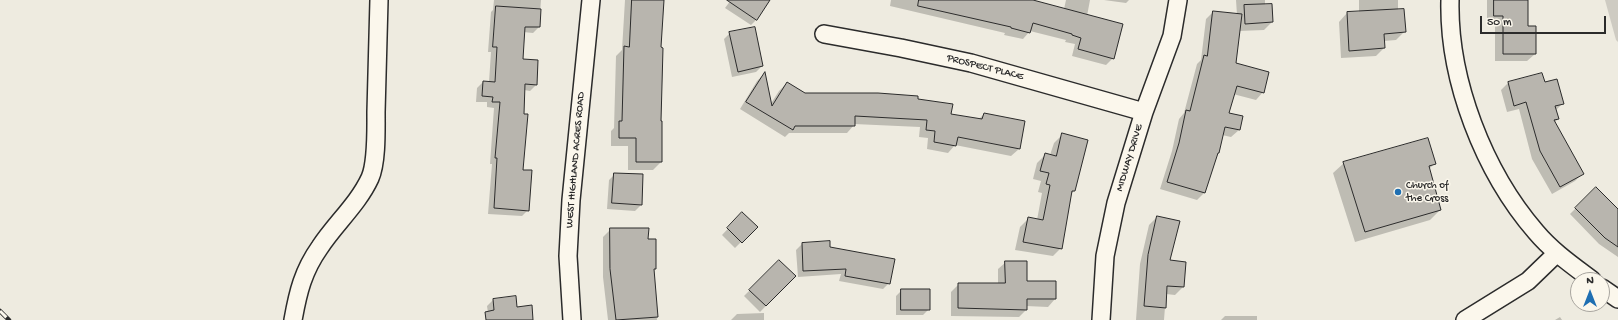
<!DOCTYPE html>
<html>
<head>
<meta charset="utf-8">
<style>
  body { margin:0 }
  #map { position:relative; width:1618px; height:320px; overflow:hidden; background:#eeebe0; font-family:"Gochi Hand",sans-serif }
  canvas { display:block }
  .north { position:absolute; left:1570px; top:272px; width:40px; height:40px; box-sizing:border-box; background:#fbf7ec; border:1px solid #a8a59f; border-radius:50%; rotate:0deg; font-size:11px; font-weight:700; line-height:16px; text-align:center; color:#2b2b2b }
  .north::after { content:''; display:block; margin:auto; width:14px; height:18px; background:#1f6fb2; clip-path:polygon(50% 0,100% 100%,50% 72%,0 100%) }
  .scale { position:absolute; left:1480px; top:16px; width:126px; height:18px; box-sizing:border-box; border:2px solid #2b2b2b; border-top:0; padding-left:5px; font-size:12px; line-height:14px; white-space:nowrap; color:#2b2b2b; -webkit-text-stroke:3px #fbf7ec; paint-order:stroke }
</style>
</head>
<body>
<div id="map">
<canvas width="1618" height="320"></canvas>
<div class="north">N</div>
<div class="scale">50 m</div>
</div>
<script>
const ctx = document.querySelector('canvas').getContext('2d');
ctx.lineJoin = 'round';
function fillPath(path, color) {
  ctx.fillStyle = color;
  ctx.fill(path, 'evenodd');
}
function strokePath(path, color, width, dash) {
  ctx.strokeStyle = color;
  ctx.lineWidth = width;
  ctx.lineCap = dash ? 'butt' : 'round';
  ctx.setLineDash(dash || []);
  ctx.stroke(path);
}
function drawText(font, color, halo, rows, align = 'center') {
  ctx.font = font + ' "Gochi Hand",sans-serif';
  ctx.lineWidth = 3;
  ctx.setLineDash([]);
  ctx.textBaseline = 'middle';
  ctx.strokeStyle = halo;
  ctx.fillStyle = color;
  for (const [text, x, y, turn = 0] of rows) {
    ctx.save();
    ctx.translate(x, y);
    ctx.rotate((+turn || 0) * Math.PI / 180);
    ctx.textAlign = isNaN(turn) ? turn : align;
    if (halo) ctx.strokeText(text, 0, 0);
    ctx.fillText(text, 0, 0);
    ctx.restore();
  }
}
fillPath(new Path2D(`
  M1605,0H1618V42L1616,40Z`), '#cecbc2');
fillPath(new Path2D(`
  M494,0H541L539,27L533,33L523,32L521,60L536,85L530,91L524,90L522,171L528,210L522,216L488,214L492,164H490L494,108L487,107V102H476L477,88L483,82H489L491,52H488L491,12L493,10Z
  M625,0H663L660,48V122L661,162L653,170H628V146H611V131L614,128L616,56L622,50Z
  M731,0H769L757,19L751,25L725,8Z
  M891,0H1029L1064,9L1066,0H1090L1087,16L1113,58L1106,65L1072,56L1075,44L1065,42L1066,40L1030,31L1023,39L1004,35L1005,33L890,6Z
  M1104,0H1129L1126,3Z
  M1236,0H1265V5L1272,22L1264,30L1239,31L1234,64L1263,92L1256,100L1233,94L1228,113L1242,116L1239,130L1231,137L1222,135L1218,153L1216,155L1204,193L1197,200L1160,189L1172,151L1179,119L1184,113L1197,64L1201,60L1206,19L1213,12L1237,15Z
  M1359,0H1398V10L1404,32L1396,40L1384,41V48L1376,56L1341,58L1339,22L1347,13H1359Z
  M1487,0H1527V27L1535,54L1527,61H1495V23H1487Z
  M730,33L762,66L756,72L732,77L724,39Z
  M764,74L770,105L779,91L787,83L805,94L917,99L950,115L979,119L984,114L1024,122L1019,149L1011,156L955,145L948,153L927,149L928,138L919,137L920,127L854,124V125L847,133H789L785,137L740,109L757,81Z
  M1541,74L1544,83L1562,104L1556,110L1558,119L1554,123L1583,173L1575,181L1552,194L1532,159L1519,109L1507,112L1501,90L1508,83Z
  M1062,135L1074,191L1071,194L1061,248L1053,256L1015,250L1020,227L1029,218L1037,220L1042,193L1038,192L1041,181L1033,179L1037,163L1046,154L1050,155L1054,143Z
  M1344,163L1434,164L1429,169L1440,210L1430,220L1355,242L1333,173Z
  M615,174L641,205L635,211L607,209L609,180Z
  M1596,188L1618,210V257L1599,244L1570,214Z
  M742,214L756,227L735,248L722,235Z
  M1157,217L1169,261L1183,287L1175,295L1166,294L1164,320H1136L1140,264L1149,225Z
  M611,229L647,240L653,270L657,320H608L603,277V237Z
  M829,242V248L889,283L883,289L839,281L841,274L798,277L796,250L802,244Z
  M779,261L795,276L760,312L744,296Z
  M1006,262L1026,282H1055V299L1048,307L1026,306V310L1019,317L951,316V292L959,284H998V269Z
  M902,290L929,309L923,315H896V296Z
  M493,300L516,308L532,320H489L487,306Z
  M764,313V320H731L737,314Z
  M1225,316H1257V320H1221Z
  M1560,317L1562,320H1555Z`), '#0003');
const building = new Path2D(`
  M632,0H664L661,47L663,48L661,121H662V162H636V138H619V121H622L624,46L629,47Z
  M727,0H770L757,20Z
  M919,0H1033L1123,24L1114,59L1078,49L1081,38L1072,35V34L1033,23L1030,33L1011,28V27L918,6Z
  M1494,0H1528V26H1536V54H1503V16H1494Z
  M1272,4L1273,22L1245,24L1244,5Z
  M496,6L541,9L540,27H525L523,59L538,60L537,85L525,84L524,114H528L523,170H532L529,211L494,208L497,158H495L500,102H492L493,97L482,96L483,81L495,82L497,47H493Z
  M1404,9L1406,32L1384,34L1385,48L1349,51L1347,12Z
  M1213,11L1242,14L1236,63L1269,72L1264,93L1237,86L1229,113L1243,116L1240,130L1225,127L1219,153H1218L1205,193L1167,182L1179,143L1186,110L1190,111L1204,55L1207,56Z
  M755,27L763,66L738,72L729,32Z
  M765,72L772,106L787,82L805,93H878L918,96V99L953,104L951,114L982,119L984,113L1025,121L1020,149L958,137L956,146L934,142L935,131L926,130L927,120L855,116V126H795L793,130L746,102Z
  M1542,73L1545,82L1557,79L1564,104L1555,106L1559,119L1554,120L1584,174L1560,187L1540,151L1526,102L1514,106L1508,82Z
  M1062,133L1088,140L1075,191H1072L1062,249L1023,242L1028,217L1043,220L1050,185L1046,184L1049,173L1040,171L1045,153L1056,156Z
  M1428,138L1436,164L1429,166L1441,210L1365,232L1343,162Z
  M614,173L643,174L642,205L612,203Z
  M1596,187L1618,209V247L1605,238L1575,208Z
  M742,212L758,227L742,243L727,228Z
  M1157,216L1180,221L1170,260L1186,262L1184,287L1167,286L1166,308L1144,306L1148,255Z
  M610,228H649L648,239H656V269H654L658,317L616,320L610,269Z
  M830,241V247L895,259L890,284L845,276L846,269L803,271L802,243Z
  M779,260L796,276L766,306L749,290Z
  M1005,261H1027V281H1056V299H1027V310L958,308V283H1005Z
  M901,289H930V310H901Z
  M516,296L517,307L532,305L533,320H486L485,312L494,310L493,299Z`);
fillPath(building, '#b8b5ae');
strokePath(building, '#2b2b2b', 1);
const minor = new Path2D(`
  M1450,0C1448,80 1484,172 1536,232C1552,251 1572,265 1592,280
  M824,34L901,48L971,63L1144,112
  M1602,288L1618,299
  M293,320C298,292 303,271 320,247C335,224 358,204 370,178C377,162 376,130 376,112C377,75 378,37 379,0
  M572,320L568,256L571,200L591,0
  M1101,320L1105,256L1116,203L1144,112L1172,36L1178,0
  M1465,320L1528,281L1557,253`);
strokePath(minor, '#2b2b2b', 20);
strokePath(minor, '#fbf7ec', 17);
const rail = new Path2D(`
  M0,311L9,320`);
strokePath(rail, '#2b2b2b', 4.5);
strokePath(rail, '#fbf7ec', 3, [9]);
for (const [x, y, r, color] of [
  [1398,192,4,"#1f6fb2"]
]) {
  const dot = new Path2D();
  dot.arc(x, y, r, 0, 2 * Math.PI);
  ctx.fillStyle = color;
  ctx.fill(dot);
  strokePath(dot, '#fbf7ec', 1.5);
}
drawText('11px', '#2b2b2b', '#fbf7ec', [
  ["PROSPECT PLACE",985,68,14],
  ["MIDWAY DRIVE",1130,158,-73],
  ["WEST HIGHLAND ACRES ROAD",576,160,-85]
]);
drawText('11px', '#2b2b2b', '#fbf7ec', [
  ["Church of",1406,186],
  ["the Cross",1406,199]
], 'left');
</script>
</body>
</html>
